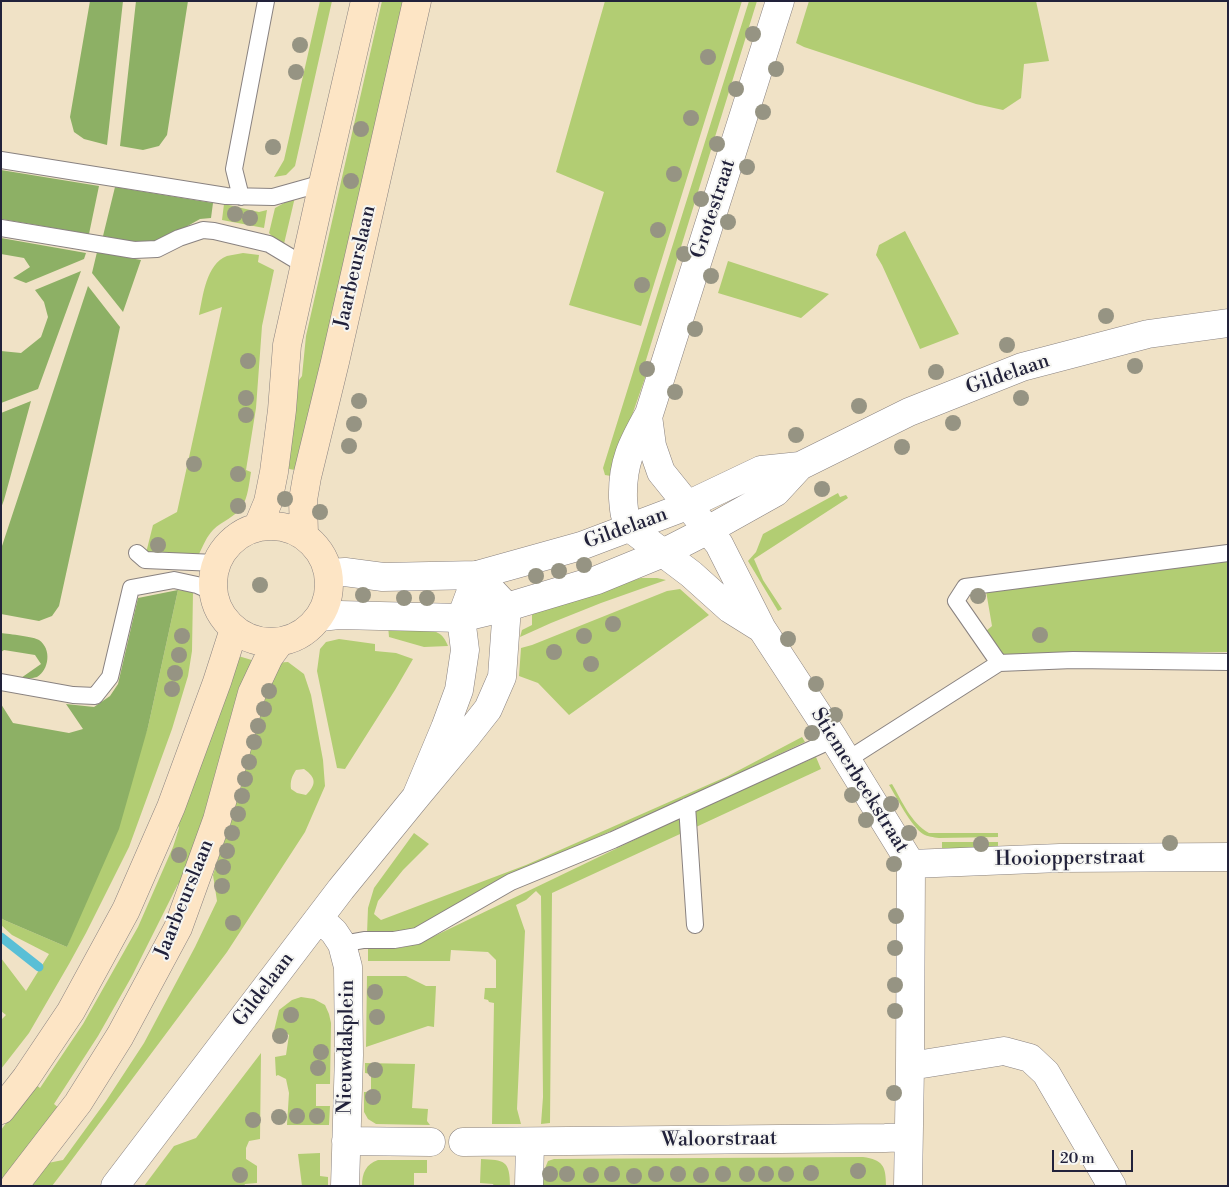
<!DOCTYPE html>
<html>
<head>
<meta charset="utf-8">
<style>
  body { margin:0 }
  #map { position:relative; width:1229px; height:1187px; overflow:hidden; background:#f0e2c6; font-family:"Libre Bodoni",serif }
  canvas { display:block }
  .frame { position:absolute; inset:0; border:2px solid #22223b; pointer-events:none }
  .scale { position:absolute; left:1052px; top:1150px; width:81px; height:22px; box-sizing:border-box; border:2px solid #22223b; border-top:0; padding-left:6px; font-size:15px; line-height:18px; white-space:nowrap; color:#22223b; -webkit-text-stroke:4px #f6f6f2; paint-order:stroke }
</style>
</head>
<body>
<div id="map">
<canvas width="1229" height="1187"></canvas>
<div class="frame"></div>
<div class="scale">20 m</div>
</div>
<script>
const ctx = document.querySelector('canvas').getContext('2d');
ctx.lineJoin = 'round';
function fillPath(path, color) {
  ctx.fillStyle = color;
  ctx.fill(path, 'evenodd');
}
function strokePath(path, color, width, dash) {
  ctx.strokeStyle = color;
  ctx.lineWidth = width;
  ctx.lineCap = dash ? 'butt' : 'round';
  ctx.setLineDash(dash || []);
  ctx.stroke(path);
}
function drawText(font, color, halo, rows, align = 'center') {
  ctx.font = font + ' "Libre Bodoni",serif';
  ctx.lineWidth = 4;
  ctx.setLineDash([]);
  ctx.textBaseline = 'middle';
  ctx.strokeStyle = halo;
  ctx.fillStyle = color;
  for (const [text, x, y, turn = 0] of rows) {
    ctx.save();
    ctx.translate(x, y);
    ctx.rotate((+turn || 0) * Math.PI / 180);
    ctx.textAlign = isNaN(turn) ? turn : align;
    if (halo) ctx.strokeText(text, 0, 0);
    ctx.fillText(text, 0, 0);
    ctx.restore();
  }
}
fillPath(new Path2D(`
  M320,1H332L295,166L286,175L274,177L284,160Z
  M382,1H403L300,471L284,468L293,388L302,376L306,336Z
  M605,1H742L641,326L569,305L604,192L556,172Z
  M749,1H757L642,373L646,375L611,476L605,475L603,468Z
  M809,1H1036L1049,61L1024,64L1021,98L1003,110L976,104L804,47L796,43Z
  M295,197L283,248L269,233L275,208Z
  M224,204L259,212L267,210L264,228L222,220Z
  M905,231L959,334L920,349L882,265L876,255L879,245Z
  M243,253L259,255L258,262L274,270L262,326L256,408L246,470L251,472C249,484 248,497 242,507C235,517 222,521 213,530C207,536 203,546 199,554L191,555L146,553L153,525L177,512L222,307L199,315C203,296 206,264 227,256C232,255 238,254 243,253Z
  M728,261L829,294L801,318L718,293Z
  M838,493L840,497L846,495L848,498L754,559L763,580L782,609L778,611L748,561L756,552L763,534Z
  M1228,556V652L1065,653L1003,658L986,631L992,626L986,591Z
  M641,578H657L666,580L601,603L551,623L520,637L522,630L532,625V615L543,606L595,592Z
  M680,589L709,615L569,715L538,683L519,676L521,648L532,645L667,591Z
  M178,590L193,592L192,651L188,676L172,729L129,847L86,933L69,964L29,1033L1,1069V1020L6,1015L1,1011V958L26,991L49,954L12,935L1,925V918L4,920L67,947L148,727Z
  M388,626C401,627 427,626 438,633C443,635 446,641 448,646L424,647L389,637Z
  M339,639L375,644V651L396,653L413,659L395,690L345,769L337,768L317,671L320,649L326,642Z
  M235,655L255,661L190,877L178,884L132,976L98,1036L54,1104L60,1109L1,1186V1130L35,1084L40,1088L83,1024L138,927L173,847L179,828L176,818Z
  M288,662L304,674L311,695L323,760L325,786L305,832L227,952L62,1173L52,1186H29L48,1163L63,1160L106,1101L144,1043L195,947L217,901L213,875L223,844L233,795L274,663ZM304,769C317,778 316,785 306,795L297,793L291,789C290,781 292,776 296,770Z
  M802,737L805,742L693,795L502,879L425,923L402,934H367L368,908L374,888L414,833L429,844L403,870L378,901L374,914L381,920L526,865L728,776Z
  M816,757L821,769L696,827V810Z
  M892,784C902,801 911,823 929,833H998V837L939,838C933,837 928,837 923,834C911,826 897,798 889,785Z
  M682,817L680,834L552,893L550,1123L541,1124L543,1097L541,896L536,891L526,900L516,905L525,931L517,1109L521,1124H492L494,1003L489,1002L488,1000L484,999L485,988H496V960L488,952L451,950L450,961H368V948H400L422,942Z
  M942,842H998V848H942Z
  M367,976H406L426,986H436L434,1027L428,1026L366,1047Z
  M301,997L314,999L325,1005L329,1014L331,1023L330,1084H316V1106H330L329,1125H287L289,1093L286,1079L278,1075L276,1076L275,1057L286,1055L289,1035L282,1030L274,1038L273,1035L279,1010L292,1000Z
  M261,1053L260,1139L249,1141L246,1148V1159L257,1166V1183L245,1184L244,1186H144L174,1146L196,1138Z
  M365,1063L415,1064L412,1108L428,1109L427,1121L430,1125L376,1124L368,1119L364,1112V1092H371V1074L365,1073Z
  M320,1153V1176L328,1177V1186H302L298,1154Z
  M863,1157C883,1160 886,1166 886,1186H541V1178L548,1161L554,1159Z
  M481,1159C504,1160 510,1160 510,1186H494L493,1184L480,1183Z
  M378,1160H427V1173H414V1186H362C362,1173 366,1164 378,1160Z`), '#b2cd73');
fillPath(new Path2D(`
  M90,1H123L107,145L84,139L74,132L70,117Z
  M136,1H188L167,135L159,146L143,150L120,146Z
  M1,170L99,186L89,234L1,219Z
  M115,187L213,203L211,218L200,219L159,242L141,243L103,236Z
  M1,238L86,253L84,259L26,283L13,278L30,267L24,258L1,254Z
  M97,252L141,260L123,312L92,273Z
  M81,271L38,389L1,403V351L21,353L41,337L48,317L44,302L35,290Z
  M88,286L120,327L59,606L52,616L39,621L1,614V549Z
  M31,401L4,500L1,508V413Z
  M178,590L148,727L119,829L67,947L4,920L1,918V704L13,723L69,733L83,729L66,704L94,707L110,696L118,684L138,598Z
  M1,633C9,634 35,637 39,640C52,649 49,670 37,677C31,679 27,678 21,678L41,664L35,655L4,650L1,652Z`), '#8db065');
strokePath(new Path2D(`
  M1,937L39,967`), '#59bfd6', 9);
const service = new Path2D(`
  M1,160L226,196L273,197L323,183
  M241,197L234,169L266,1
  M1,228L134,250L157,249L179,238L203,230L214,231L269,244L304,265
  M137,553L145,560L216,563
  M1228,553L965,587L956,601L999,663L1073,660L1228,662
  M1,682L73,695L95,696L110,677L131,588L174,580L197,585L213,592
  M847,760L999,663
  M687,806L695,925
  M342,944L364,940H394L417,936L511,882L613,840L834,739`);
const minor = new Path2D(`
  M648,416L652,446L661,472L719,544L762,629L834,739L911,864L910,1066L908,1186
  M762,629L730,609L691,574L630,528C624,516 624,511 623,498C622,463 632,444 649,414L780,1
  M911,864L1060,858L1228,857
  M319,918L334,932L342,944L348,967L349,1055L345,1186
  M910,1066L1004,1051L1030,1058L1046,1073L1112,1186
  M346,1141L431,1142
  M463,1142L885,1138L908,1137
  M115,1186L341,889L416,797L466,737L488,709L502,677L507,607L477,575L461,618L465,650L459,690L445,728L416,797
  M529,1186L530,1142`);
const tertiary = new Path2D(`
  M329,573L345,572L383,577L477,575L581,546L679,509L761,470L800,466L909,412L1022,367L1148,334L1228,323
  M320,617L339,615L461,618L507,607L597,580L663,553L708,530L776,492L800,466`);
const secondary = new Path2D(`
  M213 584a58 58 0 1 1 116 0a58 58 0 1 1-116 0Z
  M258,526L268,502L274,472L282,410L287,345L323,183L365,1
  M304,534L303,500L307,477L335,362L417,1
  M1,1110L26,1078L71,1011L126,910L171,807L217,682L234,629
  M14,1186L78,1103L120,1036L178,928L217,820L252,693L269,657L280,642`);
strokePath(service, '#898280', 18);
strokePath(minor, '#898280', 29);
strokePath(tertiary, '#898280', 29);
strokePath(secondary, '#898280', 29);
strokePath(service, '#fff', 16);
strokePath(minor, '#fff', 28);
strokePath(tertiary, '#fff', 28);
strokePath(secondary, '#fde5c5', 28);
ctx.fillStyle = '#969483';
for (const [x, y] of [
  [753,34],
  [300,45],
  [708,57],
  [776,69],
  [296,72],
  [736,89],
  [763,112],
  [691,118],
  [361,129],
  [717,144],
  [273,147],
  [747,167],
  [674,174],
  [351,181],
  [701,199],
  [235,214],
  [250,218],
  [728,222],
  [658,230],
  [684,254],
  [711,276],
  [642,285],
  [1106,316],
  [695,329],
  [1007,345],
  [248,361],
  [1135,366],
  [647,369],
  [936,372],
  [675,392],
  [246,398],
  [1021,398],
  [359,401],
  [859,406],
  [246,415],
  [953,423],
  [354,424],
  [796,435],
  [349,446],
  [902,447],
  [194,464],
  [238,474],
  [822,489],
  [285,499],
  [238,506],
  [320,512],
  [158,545],
  [584,565],
  [559,571],
  [536,576],
  [260,585],
  [363,595],
  [978,596],
  [404,598],
  [427,598],
  [613,624],
  [1040,635],
  [182,636],
  [584,636],
  [788,639],
  [554,652],
  [179,655],
  [591,664],
  [175,673],
  [816,684],
  [172,689],
  [269,691],
  [264,709],
  [835,715],
  [258,726],
  [812,733],
  [254,742],
  [249,762],
  [245,779],
  [852,795],
  [242,796],
  [891,804],
  [238,814],
  [866,820],
  [232,833],
  [909,833],
  [1170,843],
  [981,844],
  [227,851],
  [179,855],
  [894,864],
  [223,867],
  [222,886],
  [896,916],
  [233,923],
  [895,948],
  [895,985],
  [375,992],
  [895,1011],
  [291,1015],
  [377,1017],
  [280,1036],
  [321,1052],
  [318,1068],
  [375,1070],
  [894,1093],
  [373,1097],
  [297,1116],
  [317,1116],
  [279,1117],
  [253,1120],
  [858,1171],
  [811,1173],
  [550,1174],
  [567,1174],
  [612,1174],
  [656,1174],
  [678,1174],
  [723,1174],
  [747,1174],
  [766,1174],
  [786,1174],
  [240,1175],
  [591,1175],
  [701,1175],
  [634,1176]
]) {
  ctx.beginPath();
  ctx.arc(x, y, 8, 0, 2 * Math.PI);
  ctx.fill();
}
drawText('20px', '#22223b', '#f6f6f2', [
  ["Grotestraat",714,209,-72],
  ["Jaarbeurslaan",356,267,-77],
  ["Gildelaan",1008,375,-19],
  ["Gildelaan",626,529,-20],
  ["Stiemerbeekstraat",859,781,58],
  ["Hooiopperstraat",1070,859,-1],
  ["Jaarbeurslaan",185,899,-68],
  ["Gildelaan",264,990,-53],
  ["Nieuwdakplein",347,1047,-89],
  ["Waloorstraat",719,1140,-1]
]);
</script>
</body>
</html>
